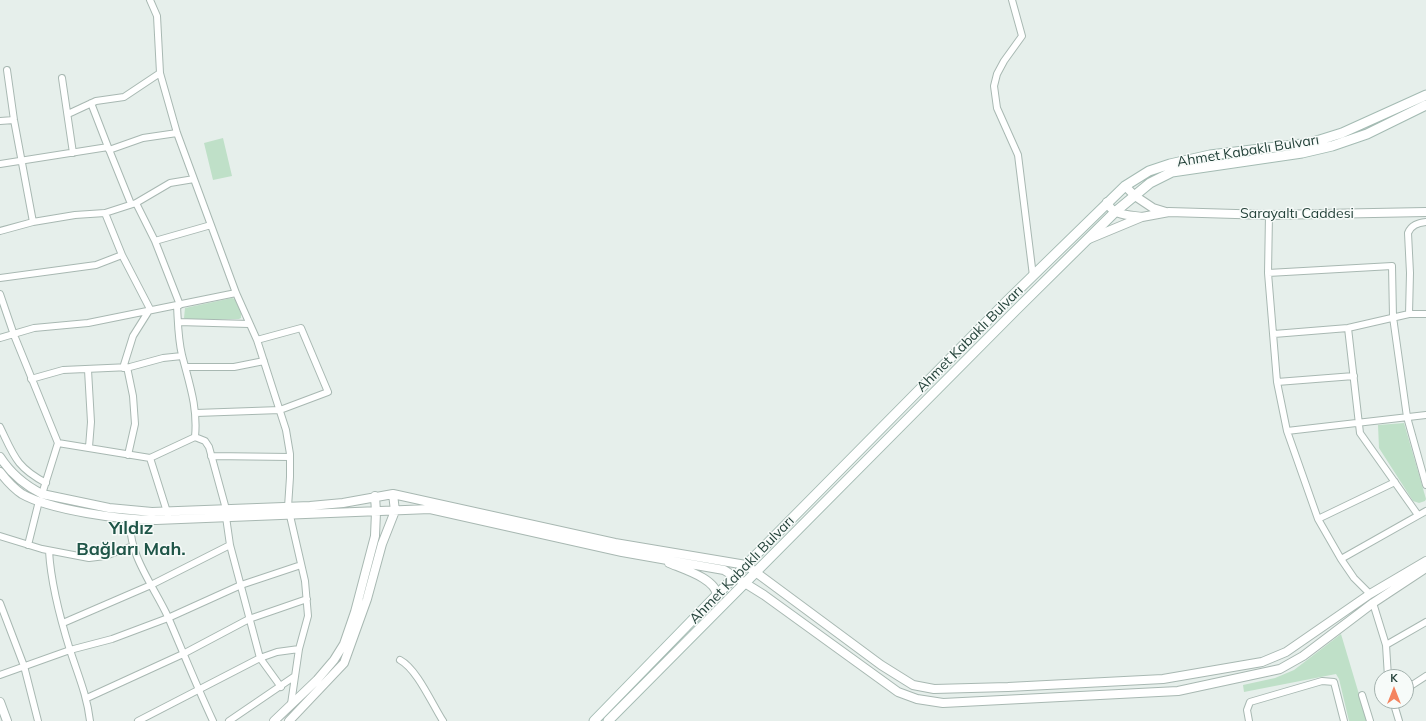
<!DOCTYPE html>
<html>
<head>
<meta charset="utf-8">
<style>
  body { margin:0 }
  #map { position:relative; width:1426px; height:721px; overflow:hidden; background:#e6efeb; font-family:Mulish,sans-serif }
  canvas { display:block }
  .north { position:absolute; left:1374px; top:669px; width:40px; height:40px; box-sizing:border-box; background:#f7fbf9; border:1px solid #a3b1ad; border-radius:50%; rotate:0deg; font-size:11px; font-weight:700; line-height:16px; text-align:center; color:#24423a }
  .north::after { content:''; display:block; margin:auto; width:14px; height:18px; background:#f4845f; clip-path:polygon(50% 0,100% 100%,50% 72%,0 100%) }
</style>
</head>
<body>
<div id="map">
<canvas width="1426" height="721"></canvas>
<div class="north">K</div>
</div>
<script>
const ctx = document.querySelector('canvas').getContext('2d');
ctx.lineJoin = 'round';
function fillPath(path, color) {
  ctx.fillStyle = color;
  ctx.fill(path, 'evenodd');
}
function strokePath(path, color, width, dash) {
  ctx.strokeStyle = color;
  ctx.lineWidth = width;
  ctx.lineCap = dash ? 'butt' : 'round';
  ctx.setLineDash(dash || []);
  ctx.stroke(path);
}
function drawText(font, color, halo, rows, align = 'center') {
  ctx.font = font + ' Mulish,sans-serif';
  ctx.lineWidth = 3;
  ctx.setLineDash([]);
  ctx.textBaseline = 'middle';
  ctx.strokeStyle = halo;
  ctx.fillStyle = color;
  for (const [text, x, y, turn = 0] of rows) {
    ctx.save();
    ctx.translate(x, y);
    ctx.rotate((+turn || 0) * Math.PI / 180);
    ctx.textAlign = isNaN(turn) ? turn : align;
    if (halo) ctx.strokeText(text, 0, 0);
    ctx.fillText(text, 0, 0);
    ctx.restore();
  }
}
fillPath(new Path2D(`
  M223,138L232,176L213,180L204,143Z
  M232,298L235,299L241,313V318L239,319L186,320L184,318L185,308Z
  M1404,423L1426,499L1425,501L1419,503L1413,501L1379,448L1378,425Z
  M1341,634L1367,721H1349L1339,679L1336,674L1244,692L1243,685L1275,678L1294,670Z`), '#bfe0c8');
const minor = new Path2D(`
  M150,0L157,16L160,73
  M1012,0L1022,36L1004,61L997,74L994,86L997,108L1018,155L1033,276
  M7,70L14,120L33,222
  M62,78L73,153
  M91,103L108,147
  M68,114L96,101L124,97L160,73L177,133L236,293L257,340L286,430L290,454V477L288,507L305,581L308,616L299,649L291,704
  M0,121L14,120
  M109,150L143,138L177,133
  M0,164L108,147L131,204
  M136,203L155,241L180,305
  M105,213L122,255L150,309L133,336L123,368
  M1269,215L1268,273L1277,382L1287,431L1318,519L1341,559L1354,578L1370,594
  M0,231L33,222L75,215L105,213L136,203L170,183L194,179
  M155,241L211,225
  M1268,273L1392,266L1393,317L1407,417L1426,485
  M0,278L96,265L122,255
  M0,294L14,335L58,443L150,458L195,437C198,407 189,383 182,355C178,339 178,322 177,306
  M1409,314L1410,273L1408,233C1411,225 1418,223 1426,222
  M178,322L249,324
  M1348,328L1360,433L1418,515
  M1274,334L1348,328L1409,314H1426
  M0,338L34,328L88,323L236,293
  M127,367L133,396L135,424L128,455
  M186,367H234L264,361
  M88,370L91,422L89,447
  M31,379L63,370L130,367L163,358L182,356
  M1277,382L1354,376
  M196,413L280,410L328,392L301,328L257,340
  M0,427C14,456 16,467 46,483
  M1287,431L1426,415
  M195,437L205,441L209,447L226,509
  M211,456L290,457
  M150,458L168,515
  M42,494L58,443
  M226,517L230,545L260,658L281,687
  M131,519C126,552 155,588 168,617C183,652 197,687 213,721
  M1318,519L1395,482
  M0,536L42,549L89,558L105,556L133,546
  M28,545L39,501
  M49,551C51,584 60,618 70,650C78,675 87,695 90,721
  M1341,559L1426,511
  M0,603L24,666L38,721
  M1373,603L1386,645L1388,677
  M63,623L151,585L230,545
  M1386,645L1426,622
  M400,660C417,669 432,704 443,721
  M0,675L70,650L112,639L168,618L241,585L301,565
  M1406,689L1426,676
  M1362,695L1370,721
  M87,698L183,654L249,619L307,599
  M1393,701L1399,721
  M138,721L260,658L277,652L299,649
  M229,721L295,676
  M1249,721L1247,710L1250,702L1322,681L1334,682L1344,721`);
const tertiary = new Path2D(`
  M1125,186L1135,196L1153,208L1166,212
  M1107,202C1112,216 1130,215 1142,217
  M1089,239L1142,217L1169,212L1269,215L1426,212
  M0,457C11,474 24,485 42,494L109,508L152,512L310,506L343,503L393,494L615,543L746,565L881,665L913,685L934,689L1008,687L1163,679L1262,662L1286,652L1370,594L1426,561
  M0,472C6,480 13,488 22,494C50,510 122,520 156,520L430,509L622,552L724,570L764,595L898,692L917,699L943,703L1178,691L1280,669L1303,656L1373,603L1426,568
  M669,563C683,569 717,579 717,596
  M0,702L7,721
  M274,721L317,680L334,660L344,644L355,612L375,536L376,512L375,496
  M289,721L344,663L367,599L382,544L395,511L393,494`);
const secondary = new Path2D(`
  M594,721L746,565L1007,301L1125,186L1149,171L1170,164L1210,155L1310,143L1342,133L1426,95
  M608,721L1016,310L1115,212L1150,183L1172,172L1302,153L1332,146L1367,134L1426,105`);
strokePath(minor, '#a8b8b2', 8);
strokePath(tertiary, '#a8b8b2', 10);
strokePath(secondary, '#a4bbb3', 11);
strokePath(minor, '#fff', 6);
strokePath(tertiary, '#fff', 8);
strokePath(secondary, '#fff', 9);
drawText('14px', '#24423a', '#f7fbf9', [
  ["Ahmet Kabaklı Bulvarı",1248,151,-9],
  ["Sarayaltı Caddesi",1297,214],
  ["Ahmet Kabaklı Bulvarı",970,339,-45],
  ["Ahmet Kabaklı Bulvarı",742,570,-46]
]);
drawText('bold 18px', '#1f5548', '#f7fbf9', [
  ["Yıldız",131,529],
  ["Bağları Mah.",131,550]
]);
</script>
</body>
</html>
